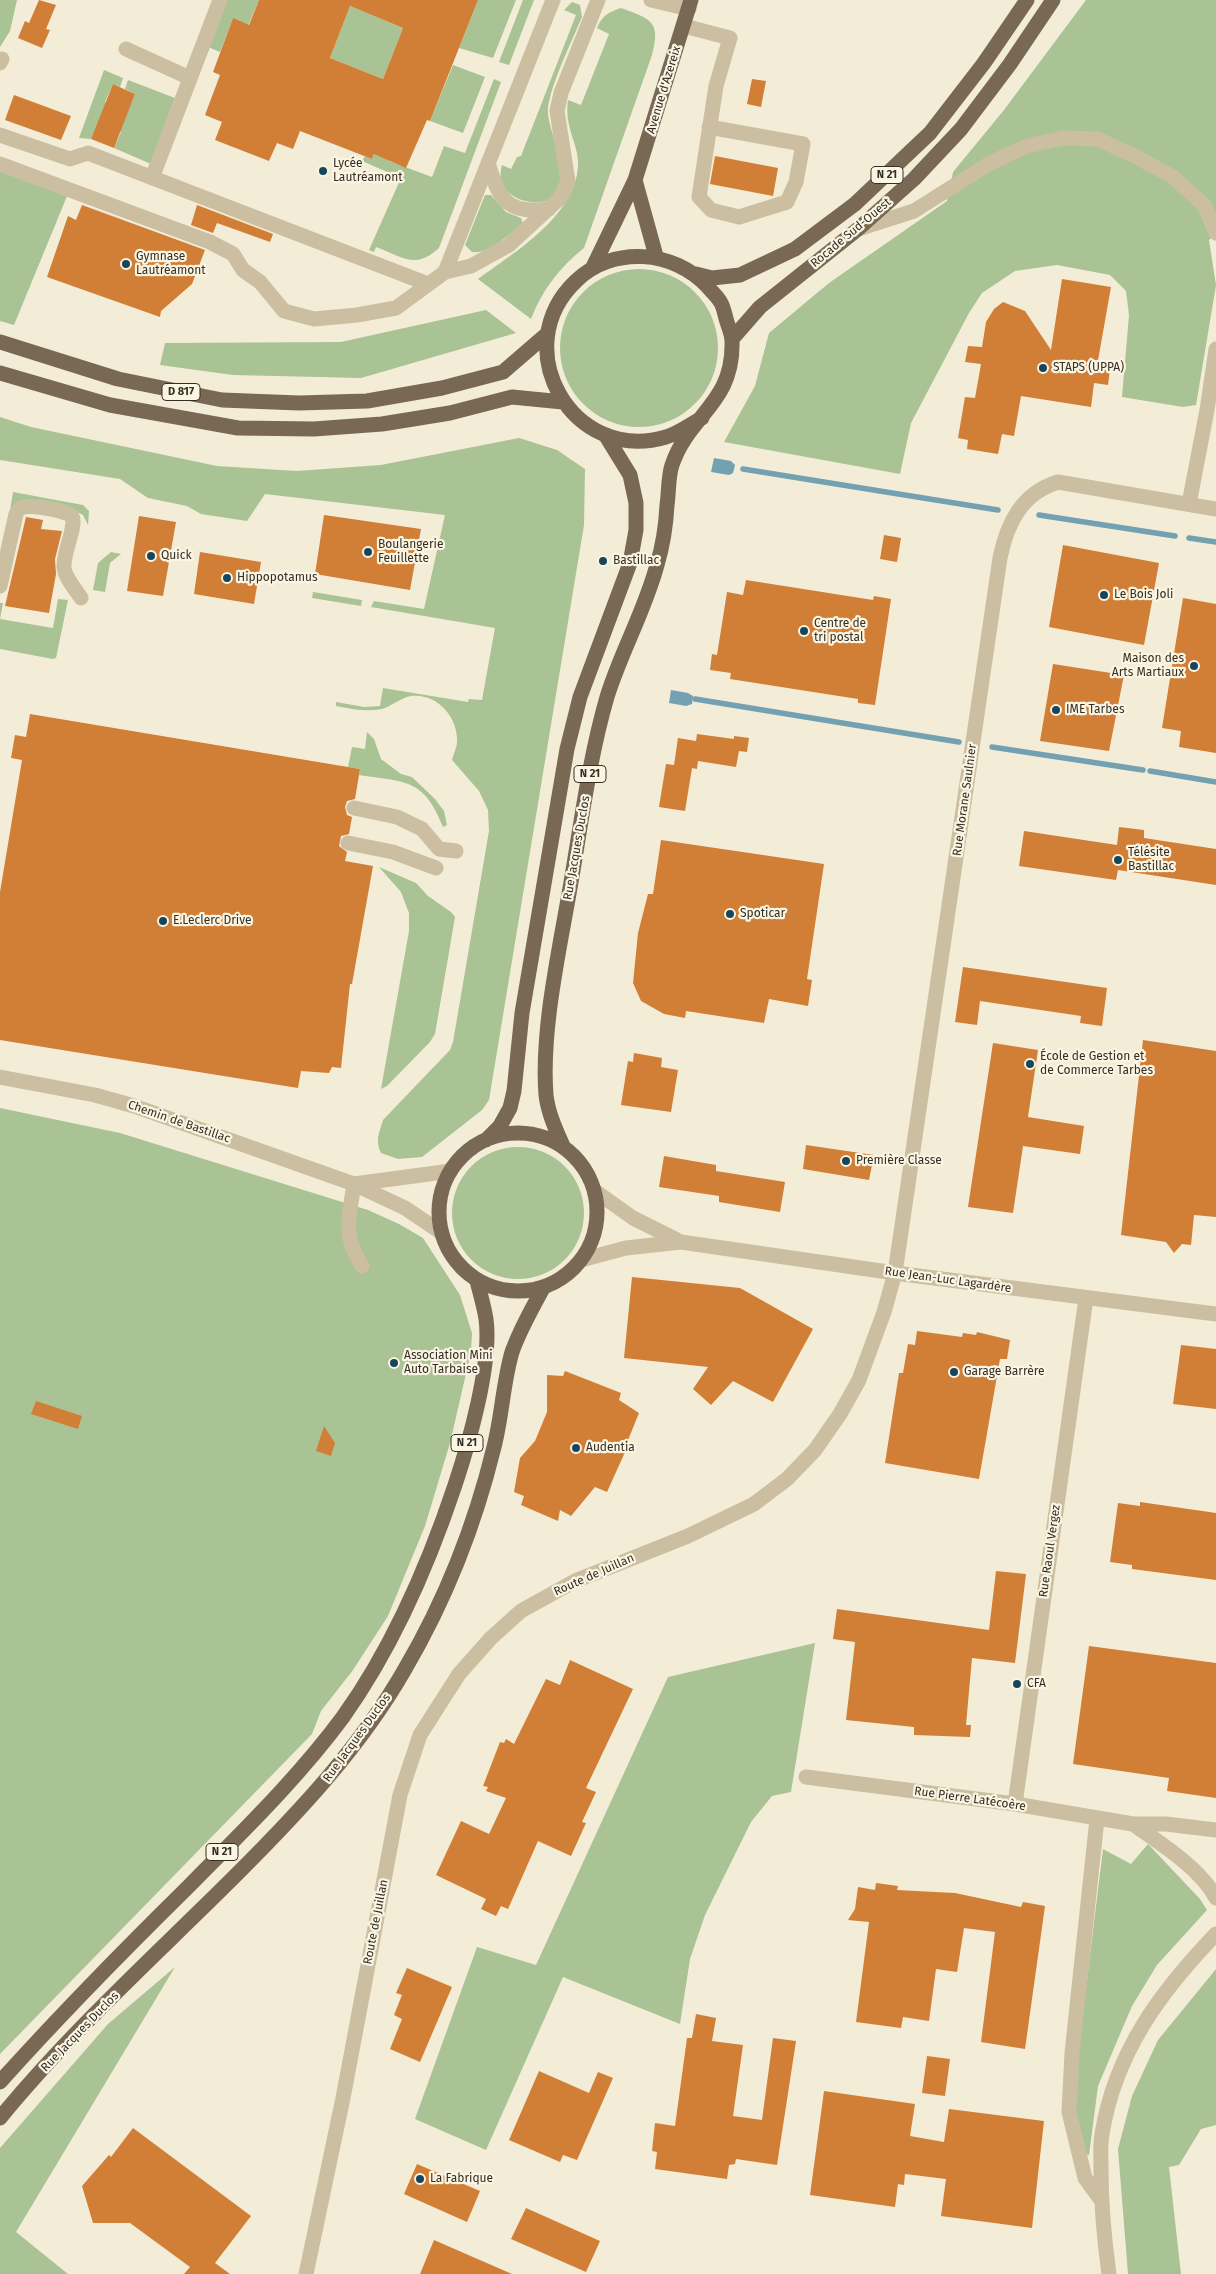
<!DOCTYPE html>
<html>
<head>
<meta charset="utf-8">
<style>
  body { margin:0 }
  canvas { display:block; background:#f3ecd6 }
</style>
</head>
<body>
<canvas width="1216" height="2274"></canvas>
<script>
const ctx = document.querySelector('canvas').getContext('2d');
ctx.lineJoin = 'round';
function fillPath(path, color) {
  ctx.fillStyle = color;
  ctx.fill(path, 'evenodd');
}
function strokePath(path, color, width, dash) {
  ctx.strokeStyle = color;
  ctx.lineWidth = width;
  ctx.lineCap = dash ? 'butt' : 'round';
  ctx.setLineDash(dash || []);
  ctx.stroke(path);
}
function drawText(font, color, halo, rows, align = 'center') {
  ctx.font = font + ' "Fira Sans",sans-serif';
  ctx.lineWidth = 4.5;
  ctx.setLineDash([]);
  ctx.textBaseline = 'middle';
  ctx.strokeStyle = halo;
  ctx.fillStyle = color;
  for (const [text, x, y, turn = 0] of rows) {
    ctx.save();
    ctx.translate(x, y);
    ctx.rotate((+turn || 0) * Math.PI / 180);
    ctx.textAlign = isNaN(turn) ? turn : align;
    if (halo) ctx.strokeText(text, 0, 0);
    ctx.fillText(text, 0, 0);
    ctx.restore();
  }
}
fillPath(new Path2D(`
  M0,0H17L10,31L0,47Z
  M225,0H259L247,28L233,18L220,52L208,47Z
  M478,0H516L493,58L459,48Z
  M523,0H534L509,65L499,62Z
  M1086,0H1216V234L1209,240L1216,285L1196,405L1183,407L1122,397L1129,315L1126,291L1110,275L1057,265L1015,271L982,293L969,313L911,423L900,474L724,442L755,386L769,333L829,283L947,201L953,172L1004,110Z
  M572,2L580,5L582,17C573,39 546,93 548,114C551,140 571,168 557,193C547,212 491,202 502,165L511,169L517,157L521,156L576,15L564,10Z
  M350,6L403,28L383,79L330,58Z
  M621,8C651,19 661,21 652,55L584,248C560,267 542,290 531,319L478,279C515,252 577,215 578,164C578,142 564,128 568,100L581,105L609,34L597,28C602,16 608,12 621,8Z
  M453,65L485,77L463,133L430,121Z
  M104,70L123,78L120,87L113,84L105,102L108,104L91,139L79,138Z
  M494,79L501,82L439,248C415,270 403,257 376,247L374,252L369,250L401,178L362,161L365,156L372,159L380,141L389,161L432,177L444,146L465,153Z
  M128,80L175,98L151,164L114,148L121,132L119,130L135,94L125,89Z
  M0,157L72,184L14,325L0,321Z
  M485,195H491L506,212L521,218L523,224C510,233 489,255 472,252L465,245Z
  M560 348a79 79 0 1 1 158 0a79 79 0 1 1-158 0Z
  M486,310L516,333L361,378L233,375L160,365L165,343L341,342Z
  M0,417L31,427L217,466L297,471L381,465L519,438L557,450L585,469L584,525L489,1100L482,1110L422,1157L398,1159L381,1153C375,1141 379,1133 383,1120L450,1050L453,1042L489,831L488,810L479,791L452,760C454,753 458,745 457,738C456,714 435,693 411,696C400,698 392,706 382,709C367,712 351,709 336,706V702L364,707L380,706L383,688L468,702L469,699L482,700L495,628L371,607L374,601L424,609L445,515L265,494L247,521L201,514L187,506L148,498L120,479L0,460Z
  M13,492L83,505L89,511L88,525L83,515L69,508L10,511Z
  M111,552L121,554L110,563L105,592L93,590L98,563Z
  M313,592L362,600L361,606L312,598Z
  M58,599L68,600L56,658L53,659L0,649V603H3L0,619L53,628Z
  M367,732L374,739L381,759L401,774L412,777L435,799L444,811L447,825L443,827C424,778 405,782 359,775L360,769L348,767L352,747L365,749Z
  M379,867L416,883L428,896L451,912L455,917L435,1034L430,1042L387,1086L381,1089L409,931V913L401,892Z
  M0,1108L120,1133L368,1210L399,1224L423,1238L460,1295L472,1333L471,1352L450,1443L425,1526L388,1616L353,1670L321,1711L312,1734L0,2054Z
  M452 1213a66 66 0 1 1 132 0a66 66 0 1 1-132 0Z
  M815,1643L791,1792L772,1796L751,1822L705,1915L690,1959L680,2024L563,1977L486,2150L415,2119L477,1947L536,1965L668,1677Z
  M1148,1844L1200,1899L1207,1910L1157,1965L1132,2006L1098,2086L1089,2155L1082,2153L1075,2112L1077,2062L1103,1849L1131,1864Z
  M175,1967L16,2232L68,2274H0V2148L108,2024Z
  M1216,1969V2125L1201,2129L1179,2165L1169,2167L1181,2274H1128L1118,2149L1132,2096L1158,2040Z`), '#a9c395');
fillPath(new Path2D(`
  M714,458L731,461L735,465L733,473L729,475L711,472Z
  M671,690L688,693L693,696L692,704L686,706L669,703Z`), '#73a1b2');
strokePath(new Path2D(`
  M743,469L998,510
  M1039,515L1175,536
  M1189,538L1216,542
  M695,699L959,742
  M992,747L1143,770
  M1150,771L1216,782`), '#73a1b2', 5.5);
fillPath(new Path2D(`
  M39,0L56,5L46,29L50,30L42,48L18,38L25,21L29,23Z
  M259,0H478L430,121L427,120L406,168L374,154L372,159L300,131L293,149L277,143L269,161L215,140L222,122L205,115L220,75L213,72L233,18L249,25ZM350,6L403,28L383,79L330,58Z
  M752,79L766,81L761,107L747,104Z
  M113,84L135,94L114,148L91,139Z
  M14,95L71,116L61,140L5,120Z
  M715,156L778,168L773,196L710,184Z
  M82,205L205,250L192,284L161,311L160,317L47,277L68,216L76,220Z
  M197,205L273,234L270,242L217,223L213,233L191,225Z
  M1062,279L1111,287L1097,366L1110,369L1108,385L1094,383L1091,407L1021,396L1014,436L1002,434L998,454L967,449L968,440L958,438L965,397L975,398L981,364L965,362L968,346L982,347L986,322L994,309L1003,302L1025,311L1051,350Z
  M324,515L421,529L410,590L315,574Z
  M139,516L176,522L163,596L127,591Z
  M26,517L43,520L41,529L62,531L55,559L56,574L49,613L5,606Z
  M884,535L901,538L897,562L880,559Z
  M1063,545L1159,563L1144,645L1049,627Z
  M200,552L261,562L254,604L194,594Z
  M746,580L873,600L874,596L891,599L875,705L858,703V699L730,679L731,673L710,670L712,654L717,655L727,592L743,595Z
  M1183,598L1216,604V753L1179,747L1181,731L1162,728Z
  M1053,664L1124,675L1109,751L1040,741Z
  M30,714L360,769L355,799L347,801L345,807L347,815L352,817L349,834L341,836L339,846L347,852L345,861L373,866L352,984H350L341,1068L332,1067L329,1073L301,1071L298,1088L0,1040V892L22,760L11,758L15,735L26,737Z
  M697,734L734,739V736L749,738L747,752L739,751L736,767L698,761L697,769L692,768L685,811L659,807L666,764L674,765L678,738L696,741Z
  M1119,827L1144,830V838L1216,849V885L1118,870L1116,880L1019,866L1024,831L1117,845Z
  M661,840L824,864L807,979L812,980L808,1006L769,999L764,1023L686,1011L685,1018L664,1014L641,1001L633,983L638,933L648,894H653Z
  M963,967L1107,988L1102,1026L1080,1023L1081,1016L980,1001L977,1025L955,1022Z
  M1143,1040L1216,1051V1217L1194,1215L1191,1245L1182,1244L1174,1253L1166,1242L1121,1235Z
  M993,1043L1038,1050L1028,1117L1084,1126L1080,1154L1023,1146L1013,1213L968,1207Z
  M634,1053L662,1058L661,1067L678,1070L671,1112L621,1105L628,1061L633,1062Z
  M806,1145L874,1155L869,1180L803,1169Z
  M664,1156L716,1165V1171L785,1182L780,1212L719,1202V1196L659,1187Z
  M632,1277L740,1288L813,1329L773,1402L733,1381L711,1405L693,1389L708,1367L624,1358Z
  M917,1331L962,1337L963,1333L976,1335L977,1332L1010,1340L1007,1359H1000L979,1479L885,1463L899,1373H903L908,1344L915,1345Z
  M1181,1345L1216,1349V1409L1173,1404Z
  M565,1371L621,1393L619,1400L639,1413L624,1450H626L607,1492L595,1487L571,1516L560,1510L558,1521L521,1505L524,1496L514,1492L520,1458L535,1441L547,1412V1375L563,1376Z
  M36,1401L82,1416L78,1429L31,1414Z
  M324,1426L335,1443L331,1456L316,1451Z
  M1140,1502L1216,1513V1580L1132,1569V1565L1110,1562L1118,1503L1140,1506Z
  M996,1571L1026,1574L1015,1663L972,1658L966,1725H971L970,1737L914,1735V1727L846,1720L855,1642L833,1639L837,1609L989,1630Z
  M1089,1646L1216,1663V1798L1167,1791L1169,1778L1073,1764Z
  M570,1660L633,1689L586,1788L596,1792L582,1822L586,1823L571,1856L538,1841L508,1909L501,1906L496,1916L481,1909L486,1899L436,1875L461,1821L489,1834L506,1798L486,1791L488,1787L483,1786L500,1742L504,1743L506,1739L514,1744L546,1679L560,1685Z
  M876,1883L898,1886L897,1890L955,1893L1021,1907L1023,1902L1045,1906L1025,2049L981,2042L995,1932L964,1928L957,1972L936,1969L929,2021L903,2017L901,2028L856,2022L869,1922L848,1920L855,1909L858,1887L875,1890Z
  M407,1968L452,1987L420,2062L390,2049L402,2019L394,2015L402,1995L396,1993Z
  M696,2014L716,2018L712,2041L743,2045L733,2116L762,2120L773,2038L796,2041L777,2165L736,2159L735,2164L729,2165L727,2179L655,2169L657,2152L652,2151L655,2123L675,2126L687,2038H692Z
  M927,2056L950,2059L945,2096L922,2093Z
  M539,2071L589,2093L598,2072L613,2078L577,2160L563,2155L560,2162L509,2140Z
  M824,2091L915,2104L910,2136L944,2142L949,2109L1044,2121L1032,2228L941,2216L946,2179L905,2174L904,2185L898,2184L895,2207L810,2195Z
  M133,2128L251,2216L215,2263L230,2274H184L190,2267L130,2223H93L82,2186L109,2155L111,2157Z
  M417,2164L480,2191L467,2222L404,2194Z
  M526,2208L600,2241L586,2272L511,2239Z
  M434,2240L512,2274H420Z`), '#d17f36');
strokePath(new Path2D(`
  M651,0L689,9
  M684,26L730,38L716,86L699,197L711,210L739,217L787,202L796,182L803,144L709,127
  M126,49L190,78
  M0,63L2,59
  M0,135L70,159L88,153L428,284
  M488,163C499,200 508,215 549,209
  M0,164L210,242L233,254L243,270L260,282L284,311L314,319L357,315L396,308L445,272L471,266L509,245L560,198L568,181L557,111L561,93L598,0
  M152,178L220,0
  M858,229L914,211L990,163L1027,146L1063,138L1097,139L1131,154L1173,177L1204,205L1216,233
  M445,272L553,0
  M1189,504L1207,410L1216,349
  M0,586L16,514C17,512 20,508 21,508C29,503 65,511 72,516C77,526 63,552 64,567C64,576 76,590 81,598
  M354,808L397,817L422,829L439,849L456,851
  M348,843L393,852L436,868
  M0,1077L95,1095L134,1106L354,1184L405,1208L442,1233
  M354,1184L451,1171
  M354,1184C349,1219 342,1234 362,1266
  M595,1191L633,1218L681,1242
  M581,1260L626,1248L681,1242L895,1273L1216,1314
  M806,1777L1015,1804L1133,1824H1166L1216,1830
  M1015,1804L1086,1298
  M1097,1819L1072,2053L1069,2112L1085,2178L1101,2200
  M1133,1824C1160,1843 1201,1869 1216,1898
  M306,2274L343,2098L400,1795L420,1735L459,1674L491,1638L521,1611L575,1581L688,1536L754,1504L787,1479L815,1450L840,1414L859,1380L884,1312L895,1273L1000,558C1007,523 1022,493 1058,482L1216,509
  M1109,2274C1104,2238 1101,2204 1101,2168C1101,2157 1100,2145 1102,2134C1115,2053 1160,1992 1216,1934`), '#ccbea1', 15);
strokePath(new Path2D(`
  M635,180L656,256
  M593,267L635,180L691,0
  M696,274L712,278L740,275L795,249L855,204L930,133L984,63L1027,0
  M732,339L760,307L858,229L914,179L961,129L1010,64L1053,0
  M0,342L118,379L222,400L299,403L367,401L442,388L503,372L547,334
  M0,373L110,405L238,428L314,429L382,424L450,413L512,397L563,402
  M439 1212a79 79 0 1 1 158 0a79 79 0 1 1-158 0Z
  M486,1140L500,1126L510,1108L514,1091L522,1013L567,749L580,697L630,563L636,530V503L630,475L606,436
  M563,1146C556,1130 548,1113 546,1095C541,1031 559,952 570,888C581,825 589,759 607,697C621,652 645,610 657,565C663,545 666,525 667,505C669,492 668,477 672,465C689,414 734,404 732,341C732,335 729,328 727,322C725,316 724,308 721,303C718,297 712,292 708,287C674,250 613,245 576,281C506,347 572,465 666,437C678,434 691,424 702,418
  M0,2082C61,2014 124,1950 189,1886C242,1832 298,1778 343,1717C393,1647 428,1566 455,1485C469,1443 492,1363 486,1319C484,1306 480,1293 477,1281
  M0,2118C72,2030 158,1953 238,1873C301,1810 361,1746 405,1669C446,1599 475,1525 494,1447C502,1416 503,1383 512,1352C520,1329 532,1309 543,1288`), '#796954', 15);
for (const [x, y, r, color] of [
  [323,171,5,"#17465a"],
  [126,264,5,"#17465a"],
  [1043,368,5,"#17465a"],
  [368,552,5,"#17465a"],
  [151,556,5,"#17465a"],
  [603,561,5,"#17465a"],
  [227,578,5,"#17465a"],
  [1104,595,5,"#17465a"],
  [804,631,5,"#17465a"],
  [1194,666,5,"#17465a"],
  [1056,710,5,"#17465a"],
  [1118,860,5,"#17465a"],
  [730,914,5,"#17465a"],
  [163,921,5,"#17465a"],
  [1030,1064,5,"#17465a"],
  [846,1161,5,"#17465a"],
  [394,1363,5,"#17465a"],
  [954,1372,5,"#17465a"],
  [576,1448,5,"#17465a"],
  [1017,1684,5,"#17465a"],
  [420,2179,5,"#17465a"]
]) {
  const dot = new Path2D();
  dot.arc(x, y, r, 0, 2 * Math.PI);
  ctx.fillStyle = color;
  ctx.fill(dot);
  strokePath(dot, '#fbf5e3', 2);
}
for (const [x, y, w] of [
  [887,175,32],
  [181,392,38],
  [590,774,32],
  [467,1443,32],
  [222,1852,32]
]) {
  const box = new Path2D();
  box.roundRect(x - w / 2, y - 8.5, w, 17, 4);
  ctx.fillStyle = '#fbf5e3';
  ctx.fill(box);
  strokePath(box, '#352e25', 1);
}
drawText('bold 11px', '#352e25', null, [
  ["N 21",887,175],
  ["D 817",181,392],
  ["N 21",590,774],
  ["N 21",467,1443],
  ["N 21",222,1852]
]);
drawText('12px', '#352e25', '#fbf5e3', [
  ["Avenue d'Azereix",664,90,-73],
  ["Rocade Sud-Ouest",851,233,-40],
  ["Rue Morane Saulnier",965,800,-82],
  ["Rue Jacques Duclos",577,848,-80],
  ["Chemin de Bastillac",179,1122,19],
  ["Rue Jean-Luc Lagardère",948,1280,8],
  ["Rue Raoul Vergez",1050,1551,-82],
  ["Route de Juillan",594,1575,-24],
  ["Rue Jacques Duclos",357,1738,-54],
  ["Rue Pierre Latécoère",970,1799,8],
  ["Route de Juillan",376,1922,-79],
  ["Rue Jacques Duclos",80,2032,-46]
]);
drawText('12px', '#352e25', '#fbf5e3', [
  ["Lycée",333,164],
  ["Lautréamont",333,178],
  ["Gymnase",136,257],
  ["Lautréamont",136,271],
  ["STAPS (UPPA)",1053,368],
  ["Boulangerie",378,545],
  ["Feuillette",378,559],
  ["Quick",161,556],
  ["Bastillac",613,561],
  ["Hippopotamus",237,578],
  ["Le Bois Joli",1114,595],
  ["Centre de",814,624],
  ["tri postal",814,638],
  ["Maison des",1184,659,"right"],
  ["Arts Martiaux",1184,673,"right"],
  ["IME Tarbes",1066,710],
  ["Télésite",1128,853],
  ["Bastillac",1128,867],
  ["Spoticar",740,914],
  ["E.Leclerc Drive",173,921],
  ["École de Gestion et",1040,1057],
  ["de Commerce Tarbes",1040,1071],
  ["Première Classe",856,1161],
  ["Association Mini",404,1356],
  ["Auto Tarbaise",404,1370],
  ["Garage Barrère",964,1372],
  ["Audentia",586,1448],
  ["CFA",1027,1684],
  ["La Fabrique",430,2179]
], 'left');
</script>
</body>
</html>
